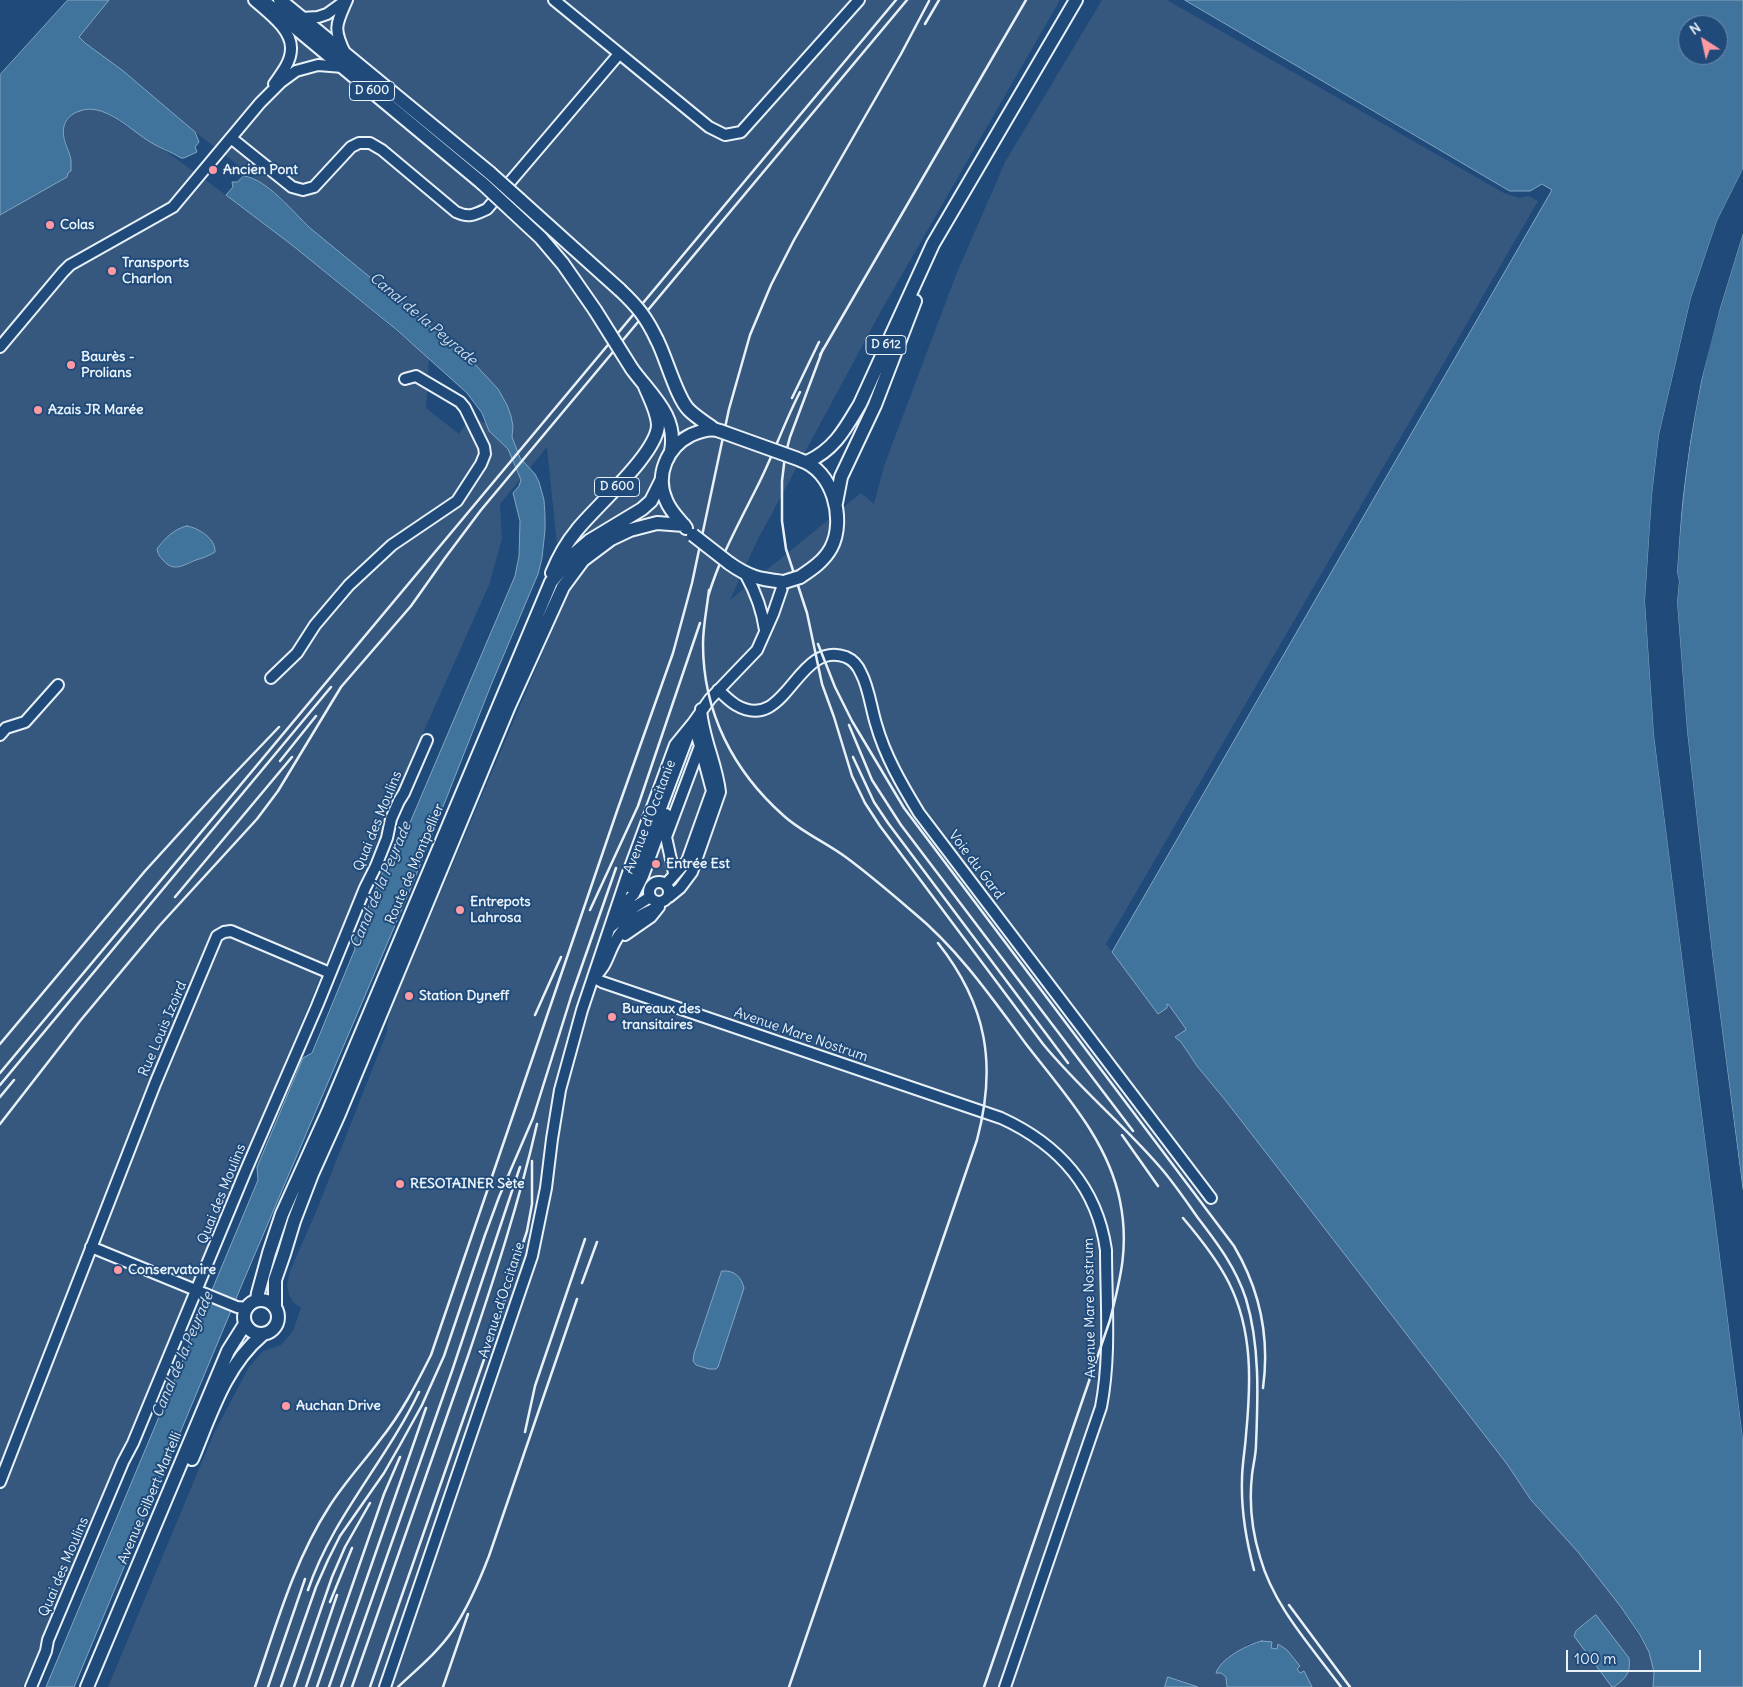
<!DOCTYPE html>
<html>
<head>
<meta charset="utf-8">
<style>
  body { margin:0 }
  #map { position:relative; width:1743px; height:1687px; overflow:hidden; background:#1f4a7a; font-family:Delius,sans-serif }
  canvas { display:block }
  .north { position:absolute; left:1678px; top:15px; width:50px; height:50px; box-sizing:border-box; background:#1f4a7a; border:1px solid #6f8dac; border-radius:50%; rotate:325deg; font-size:14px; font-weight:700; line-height:20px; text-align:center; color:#e8f1f8 }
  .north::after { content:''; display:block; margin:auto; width:18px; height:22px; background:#ff9aa2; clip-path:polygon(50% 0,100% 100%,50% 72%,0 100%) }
  .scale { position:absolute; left:1566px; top:1650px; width:135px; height:22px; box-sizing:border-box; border:2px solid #e8f1f8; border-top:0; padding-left:6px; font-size:15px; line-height:18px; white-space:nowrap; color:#e8f1f8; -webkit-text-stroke:4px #1f4a7a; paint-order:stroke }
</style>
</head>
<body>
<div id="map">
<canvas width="1743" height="1687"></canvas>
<div class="north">N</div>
<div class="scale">100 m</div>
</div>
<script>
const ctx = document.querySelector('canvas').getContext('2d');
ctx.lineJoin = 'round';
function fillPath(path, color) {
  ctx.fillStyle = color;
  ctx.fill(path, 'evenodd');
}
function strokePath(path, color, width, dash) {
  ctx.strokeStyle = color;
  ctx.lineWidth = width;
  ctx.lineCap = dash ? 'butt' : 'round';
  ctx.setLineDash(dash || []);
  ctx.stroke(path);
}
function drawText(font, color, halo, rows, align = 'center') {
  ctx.font = font + ' Delius,sans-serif';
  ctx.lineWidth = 4;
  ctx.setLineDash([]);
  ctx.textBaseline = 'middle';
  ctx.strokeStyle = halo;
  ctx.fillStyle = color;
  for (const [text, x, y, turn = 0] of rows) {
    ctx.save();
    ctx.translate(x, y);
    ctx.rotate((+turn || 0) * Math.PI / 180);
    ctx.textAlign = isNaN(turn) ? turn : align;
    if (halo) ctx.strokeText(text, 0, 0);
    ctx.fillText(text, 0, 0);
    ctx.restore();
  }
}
fillPath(new Path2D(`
  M109,0H1060L881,311L757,541L730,600L861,493L874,504L884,466L956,275L1005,162L1102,0H1167L1504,193L1519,198L1529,196L1538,201L1106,944L1158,1014L1167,1008V1004L1169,1005L1186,1029L1185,1032L1183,1031L1176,1036L1197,1066L1226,1101L1507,1464L1531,1500L1578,1552L1621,1607L1649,1652L1654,1672L1653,1687H1312L1304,1671L1301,1674L1297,1668L1300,1667L1278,1645L1277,1649L1271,1648L1262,1641L1248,1644L1224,1662L1217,1669L1216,1673H1221L1226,1677L1227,1687H1198L1169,1677L1165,1687H108L214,1433L249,1367L263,1351L281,1345L293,1331L301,1308L293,1302L289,1295L287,1286L290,1271L316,1212L387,1032V1024L393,1004L563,605L547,447L500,504L502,539L489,585L422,735L23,1687H0V215L67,177L71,159L63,132L65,124L70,117L74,112L84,109L94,108L106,113L167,152L226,195L292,245L429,358L426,408L459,434L471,416L512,437L513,426L507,405L494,384L388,292L310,228L288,208L285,201L195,132L122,70L85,43L78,37Z`), '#36587f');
const water = new Path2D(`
  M68,0H109L79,37L85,43L122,70L195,132L199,142L195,147L197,152L184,158H181C170,151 159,148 147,140C129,128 102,102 80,111C72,113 66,119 64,126C61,139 69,149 71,160C71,164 71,168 71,171L68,173L67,177L0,215V75Z
  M1185,0H1743V169L1717,221L1691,298L1659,435L1652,495L1645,601L1654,735L1743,1439V1687H1653L1654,1672L1649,1652L1640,1635L1621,1607L1578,1552L1531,1500L1507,1464L1226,1101L1197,1066L1181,1042L1175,1037L1184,1031H1185L1186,1029L1169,1005L1167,1004V1008L1158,1014L1112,952L1552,190L1542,184L1530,191H1510ZM1688,25H1718V55H1688Z
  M244,176C266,178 294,213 310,228L471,360L498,389L507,405L511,416L513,426L512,437L520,458L535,474L539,482L544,500L545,515V530L542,558L538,574L491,685L413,883L243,1282L74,1687H46L258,1180L257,1167L303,1058L312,1053L355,949L353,943L399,834H404L406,832L515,576L519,556L520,521L513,493L519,486L521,480L508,449L489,431L482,413L467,393L398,331L292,245L226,195L233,187L232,182H237Z
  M1743,233V1190L1712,953L1687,731L1677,602L1679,581L1677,572C1681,508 1688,446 1701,383C1711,333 1728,283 1743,233Z
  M187,526C199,528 216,539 215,552C208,556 203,558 196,560C183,565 174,573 163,560C159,556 158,554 157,549C164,539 175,528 187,526Z
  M722,1271C735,1270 741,1277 744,1288L718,1367L716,1369H709L696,1365L693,1361L694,1354Z
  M1596,1615L1629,1658C1631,1673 1626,1678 1614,1687H1612L1574,1636L1576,1631Z
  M1262,1641L1272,1642L1271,1648L1277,1649L1278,1644L1287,1650L1300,1666L1297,1669L1300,1673L1304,1671L1312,1687H1227L1226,1677L1221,1673H1216C1220,1659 1248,1644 1262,1641Z
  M1168,1677L1198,1687H1165Z`);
fillPath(water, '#40749d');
strokePath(water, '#83a6c1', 1);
fillPath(new Path2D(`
  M1743,169V174L1719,222L1694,299L1661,435L1655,495L1648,601L1657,735L1734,1342L1743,1418V1439L1654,735L1645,601L1652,495L1659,435L1691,298L1717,221Z
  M1741,231H1743V233L1720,308L1701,381L1690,441L1682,500L1677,572L1679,581L1677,602L1687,731L1712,953L1743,1193L1741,1190L1709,953L1684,731L1675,603L1676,581L1674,572L1680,500L1687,440L1699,381L1718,307Z`), '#1f4a7a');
const minor = new Path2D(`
  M254,0C267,12 292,29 291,49C291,62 281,74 274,84
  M554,0L709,127L725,135L741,132L859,0
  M301,18L318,17L327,14L345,1
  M345,53C333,28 336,25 347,0
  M231,138L292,187L303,190L314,187L351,147L359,143H370L382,150L456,212C469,218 474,215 487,209L619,54
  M0,347L63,272L70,265L173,207L260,103L281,82L296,71L318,65L343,67
  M746,575C756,593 762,609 765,630
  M271,678L297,653L315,625L349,585L392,545L457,501L481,464L485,454L484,447L465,408L460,402L416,376L405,379
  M718,690C724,695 729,701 736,705C787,735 796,639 846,657C853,660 858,666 861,673C869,688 871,708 876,724C885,756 902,785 919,813L1211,1198
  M0,735L6,728L25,722L58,685
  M674,873L666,837L700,746L693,723
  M649 892a10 10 0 1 1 20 0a10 10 0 1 1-20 0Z
  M666,884L687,861L712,791L700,746
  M629,887L640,864L693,723L710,699L757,650L773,614L784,582
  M669,897L680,888L692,872L720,792C717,764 703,738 701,709
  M617,912L634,894L643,876L666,814
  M611,927L636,906L650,897
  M625,935L651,917L659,907
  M593,977L602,982L1001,1118C1058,1144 1097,1187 1106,1250C1106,1302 1111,1356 1101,1407L1005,1687
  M594,977C607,967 608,953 616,940C624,924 642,913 659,907
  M91,1247L237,1307L247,1308
  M0,1482L155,1084L217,936L224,932L231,931L330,973
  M31,1687L46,1651L48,1640L123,1462L133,1443L246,1170L317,1006L365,888L376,866L387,838L391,819L399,801L404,793L427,740
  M385,1687L532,1256L546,1188L552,1139L560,1090L582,1010L629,870L675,745L693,723`);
const major = new Path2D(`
  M262,0L482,183
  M280,0L490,173
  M520,200L620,290
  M511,210L541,238L563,264L595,310
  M657,340C666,357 677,399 689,410C696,417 706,423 714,429
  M632,369C651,395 678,416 671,451
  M807,462C835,449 845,429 860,404L933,244L1076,0
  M836,503L841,477L875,405L915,301
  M686,528C679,519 670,511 666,500C655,475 667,447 691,435C700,431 711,427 720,431
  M729,563C750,578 760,579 784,582
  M552,573C558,558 567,542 577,530C595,507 659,452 658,424C657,410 649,397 644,384
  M800,577C812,569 824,561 831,548C846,520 833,470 800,460
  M244 1317a17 17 0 1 1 34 0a17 17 0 1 1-34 0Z
  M257,1300L258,1293L269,1253L282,1214L328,1112L551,582L575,553L589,541L642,509L651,501L661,481
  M275,1307V1280L284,1254L294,1221L312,1174L339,1114L509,706L563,587L583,560L611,539L630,530L657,523L684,525
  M192,1459C210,1416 225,1366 262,1335
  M87,1687L228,1351L245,1324`);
strokePath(minor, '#e8f1f8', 14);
strokePath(major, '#e8f1f8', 16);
strokePath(minor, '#1f4a7a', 10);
strokePath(major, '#1f4a7a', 12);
strokePath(new Path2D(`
  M925,24L939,0
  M823,349L790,437L785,456L782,481V521L786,549L807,613L822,684L834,717L852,776L865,803L880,826L1043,1044C1079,1088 1123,1124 1160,1167C1174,1183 1186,1201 1198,1218C1218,1244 1236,1268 1246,1299C1260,1345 1258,1397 1256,1445C1256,1455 1253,1465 1252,1475C1249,1502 1252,1531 1260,1557C1274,1607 1311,1646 1341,1687
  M820,355L1026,0
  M792,398L819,342
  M709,590C707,608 703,626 703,644C703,712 733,771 784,816C803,833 827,843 847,858C870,875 892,894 913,912C958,949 992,998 1026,1044C1063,1092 1108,1140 1120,1201C1129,1245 1121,1277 1110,1320L984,1687
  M708,597C719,559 739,523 757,487C773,456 784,423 800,392
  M818,644L835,687L852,721L904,808L1234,1246C1260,1290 1270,1337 1263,1388
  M849,725L872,780L901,825L1133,1131
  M853,757L874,802L888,823L1068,1063
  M280,761L316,716
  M175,897L292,757
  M590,910L638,806L700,623
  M535,1015L561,957
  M0,1044L145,871L215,794L279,727
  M0,1073L896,0
  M0,1085L331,687
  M0,1097L14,1080
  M0,1124L80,1021L160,925L257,819L278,791L341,687L411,606L445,558L481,510L907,0
  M1122,1135L1158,1186
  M1183,1218C1200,1238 1217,1259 1229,1283C1253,1331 1251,1383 1246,1435C1245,1450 1242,1465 1242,1480C1241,1510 1246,1540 1254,1570
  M582,1283L597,1242
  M525,1432L535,1386L585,1239
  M308,1590C332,1518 386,1461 419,1392
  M330,1602L352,1548
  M1289,1605L1350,1687
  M255,1687C276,1626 294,1561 329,1507C344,1483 363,1463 380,1440C401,1414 416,1385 431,1355L617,811L673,653L692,583L729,409L750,335L771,285L794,240L901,54L929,1
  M268,1687L305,1579
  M281,1687L316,1587L328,1560L340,1536L384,1473L400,1445L422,1405L444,1356L485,1235L499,1197L533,1118L571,997L616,868
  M294,1687L332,1577L345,1547L370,1503
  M306,1687L337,1595
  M317,1687L384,1494L400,1457
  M329,1687L426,1408
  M341,1687L452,1371L520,1167
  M352,1687C390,1576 430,1466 468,1356C494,1279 519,1203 537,1124
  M370,1687L503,1305L527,1231L532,1204V1161
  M398,1687C417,1669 438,1652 453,1630C468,1607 479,1582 489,1556L577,1299
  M443,1687L468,1614
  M789,1687L977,1140C997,1065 987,1005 938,943`), '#e8f1f8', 2.5);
const majorBridge = new Path2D(`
  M490,173L520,200
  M482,183L511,210
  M620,290C638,307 646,317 657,340
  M595,310L632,369
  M720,431L798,459
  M693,535L729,563
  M784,582L800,577`);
strokePath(majorBridge, '#e8f1f8', 16, []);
strokePath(majorBridge, '#1f4a7a', 12);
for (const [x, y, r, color] of [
  [213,170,5,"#ff9aa2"],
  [50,225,5,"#ff9aa2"],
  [112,271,5,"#ff9aa2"],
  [71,365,5,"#ff9aa2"],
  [38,410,5,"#ff9aa2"],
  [656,864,5,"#ff9aa2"],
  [460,910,5,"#ff9aa2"],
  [409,996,5,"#ff9aa2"],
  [612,1017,5,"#ff9aa2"],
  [400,1184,5,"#ff9aa2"],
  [118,1270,5,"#ff9aa2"],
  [286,1406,5,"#ff9aa2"]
]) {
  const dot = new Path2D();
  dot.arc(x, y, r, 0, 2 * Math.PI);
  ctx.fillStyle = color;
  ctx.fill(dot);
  strokePath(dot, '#1f4a7a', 2);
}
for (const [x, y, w] of [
  [372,91,45],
  [886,345,40],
  [617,487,45]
]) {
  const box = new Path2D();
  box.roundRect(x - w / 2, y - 9.5, w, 19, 4);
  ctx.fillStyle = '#1f4a7a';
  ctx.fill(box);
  strokePath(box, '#e8f1f8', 1);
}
drawText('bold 12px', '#e8f1f8', null, [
  ["D 600",372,91],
  ["D 612",886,345],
  ["D 600",617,487]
]);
drawText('bold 14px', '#e8f1f8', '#1f4a7a', [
  ["Ancien Pont",223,170],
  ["Colas",60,225],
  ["Transports",122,263],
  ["Charlon",122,279],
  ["Baurès -",81,357],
  ["Prolians",81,373],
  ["Azais JR Marée",48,410],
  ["Entrée Est",666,864],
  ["Entrepots",470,902],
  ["Lahrosa",470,918],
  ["Station Dyneff",419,996],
  ["Bureaux des",622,1009],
  ["transitaires",622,1025],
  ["RESOTAINER Sète",410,1184],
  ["Conservatoire",128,1270],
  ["Auchan Drive",296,1406]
], 'left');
drawText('14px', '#e8f1f8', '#1f4a7a', [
  ["Avenue d'Occitanie",650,817,-69],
  ["Quai des Moulins",378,821,-68],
  ["Route de Montpellier",415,864,-67],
  ["Voie du Gard",976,865,53],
  ["Rue Louis Izoird",163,1029,-67],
  ["Avenue Mare Nostrum",801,1035,19],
  ["Quai des Moulins",222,1194,-68],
  ["Avenue d'Occitanie",502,1300,-72],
  ["Avenue Mare Nostrum",1090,1308,-91],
  ["Avenue Gilbert Martelli",150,1498,-67],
  ["Quai des Moulins",64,1567,-67]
]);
drawText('italic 15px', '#cfdeea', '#1f4a7a', [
  ["Canal de la Peyrade",423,319,40],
  ["Canal de la Peyrade",381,885,-67],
  ["Canal de la Peyrade",183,1355,-67]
]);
</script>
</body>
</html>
